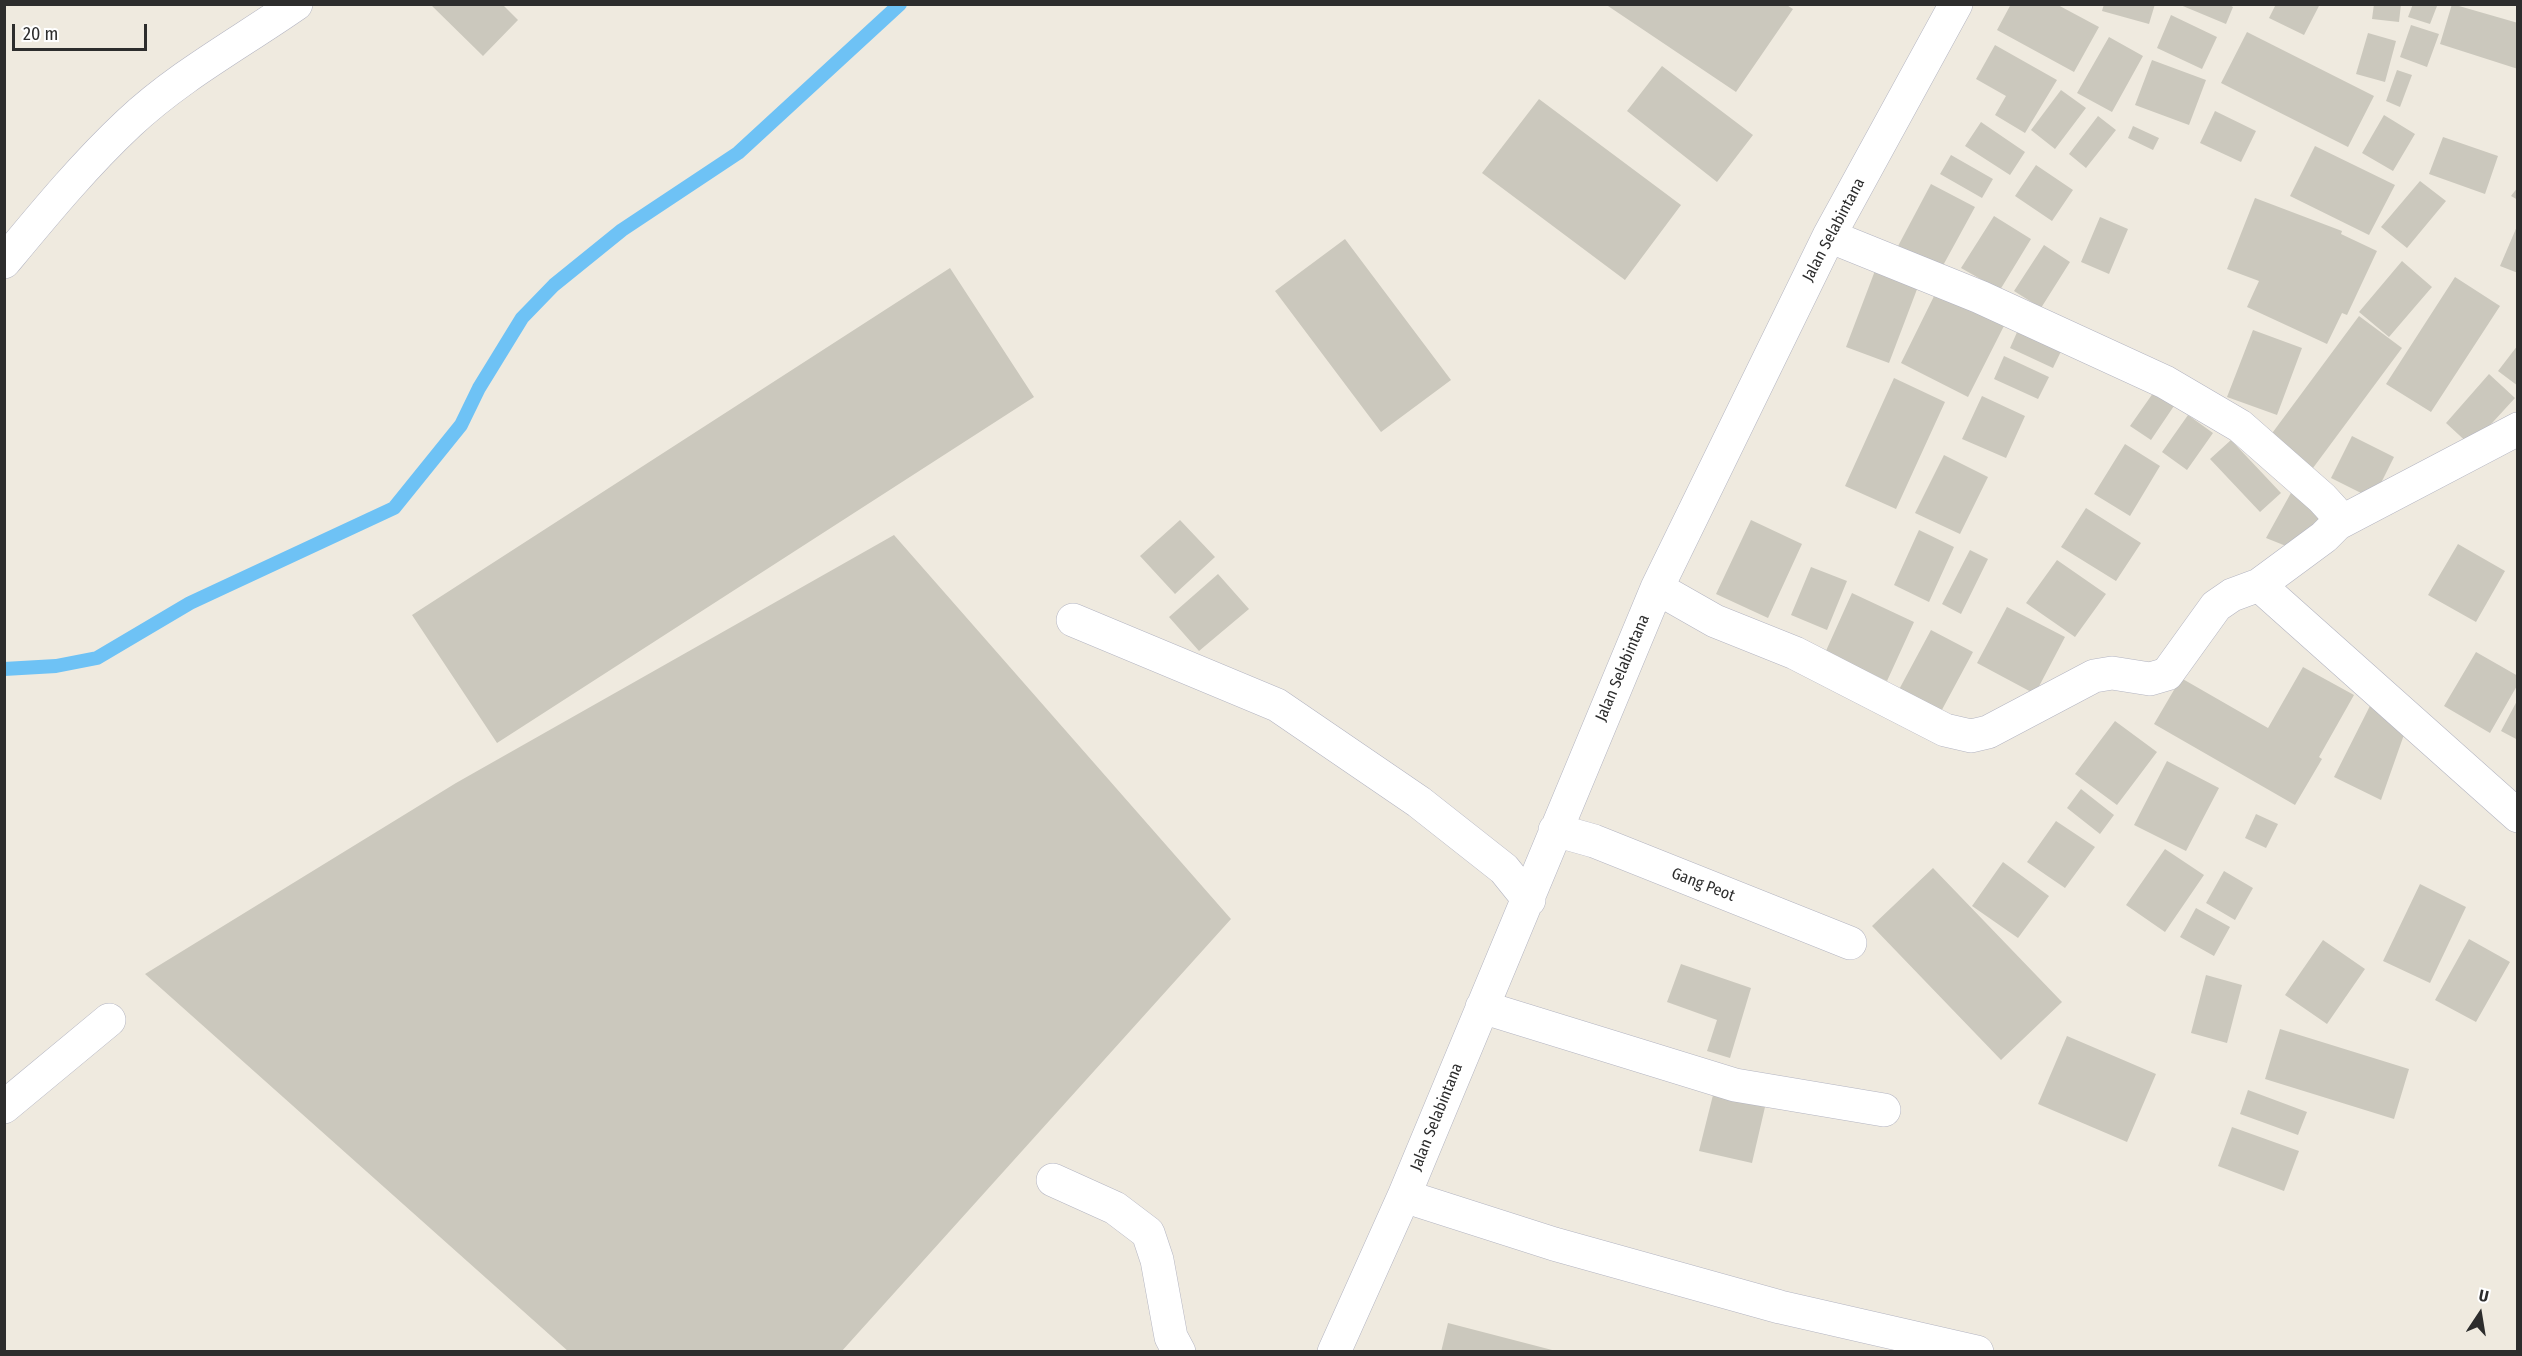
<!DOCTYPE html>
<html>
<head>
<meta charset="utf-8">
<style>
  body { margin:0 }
  #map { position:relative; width:2522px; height:1356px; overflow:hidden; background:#efeadf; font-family:"Fira Sans Condensed",sans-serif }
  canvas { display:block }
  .frame { position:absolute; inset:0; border:6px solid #2d2d2d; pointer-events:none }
  .north { position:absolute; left:2450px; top:1284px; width:60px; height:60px; -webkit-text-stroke:4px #fff; paint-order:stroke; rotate:12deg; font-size:16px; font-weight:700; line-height:24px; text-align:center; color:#2d2d2d }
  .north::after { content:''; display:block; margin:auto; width:21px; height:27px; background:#2d2d2d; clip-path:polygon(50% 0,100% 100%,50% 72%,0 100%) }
  .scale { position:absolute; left:12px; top:24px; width:135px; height:27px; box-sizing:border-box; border:3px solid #2d2d2d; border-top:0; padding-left:8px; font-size:18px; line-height:21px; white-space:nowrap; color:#2d2d2d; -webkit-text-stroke:4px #fff; paint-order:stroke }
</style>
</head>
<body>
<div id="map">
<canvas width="2522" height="1356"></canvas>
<div class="frame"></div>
<div class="north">U</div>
<div class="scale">20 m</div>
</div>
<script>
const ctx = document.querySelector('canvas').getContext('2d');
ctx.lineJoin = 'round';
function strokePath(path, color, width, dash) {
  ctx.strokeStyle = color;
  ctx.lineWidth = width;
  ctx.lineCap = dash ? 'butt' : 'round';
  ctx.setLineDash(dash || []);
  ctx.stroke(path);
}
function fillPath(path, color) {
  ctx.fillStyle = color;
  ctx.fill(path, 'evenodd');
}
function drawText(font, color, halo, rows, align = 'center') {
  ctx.font = font + ' "Fira Sans Condensed",sans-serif';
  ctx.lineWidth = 5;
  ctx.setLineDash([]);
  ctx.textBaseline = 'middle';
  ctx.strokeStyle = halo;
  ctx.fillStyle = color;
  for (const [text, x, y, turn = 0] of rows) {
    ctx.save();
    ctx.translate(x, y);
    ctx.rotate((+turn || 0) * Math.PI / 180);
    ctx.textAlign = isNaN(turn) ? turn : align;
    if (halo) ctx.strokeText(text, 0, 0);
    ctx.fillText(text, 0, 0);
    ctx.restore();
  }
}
strokePath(new Path2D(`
  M4,669L56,666L97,658L190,603L394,508L461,425L479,388L522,318L554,285L622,230L738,153L900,4`), '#6ec2f5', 14);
fillPath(new Path2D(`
  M430,4H502L518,20L483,56Z
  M1605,4H1785L1793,9L1736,92Z
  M2011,4H2056L2099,27L2074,72L1997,30Z
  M2104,4H2155L2149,24L2102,11Z
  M2178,4H2228L2233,7L2226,24Z
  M2276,4H2320L2304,35L2269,18Z
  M2374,4H2401L2399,22L2372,19Z
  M2413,4L2437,6L2430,24L2408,17Z
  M2452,4L2518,23V69L2440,44Z
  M2171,15L2217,37L2202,69L2157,48Z
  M2411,25L2439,34L2427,67L2400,57Z
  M2247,32L2374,96L2348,147L2221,83Z
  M2368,33L2396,41L2385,82L2356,74Z
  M2109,37L2143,56L2112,112L2077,93Z
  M1995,45L2057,80L2025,133L1995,115L2006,96L1976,79Z
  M2152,60L2206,80L2189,125L2135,105Z
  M1662,66L1753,135L1717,182L1627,111Z
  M2397,70L2412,75L2400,107L2386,101Z
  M2061,90L2086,108L2055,149L2031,130Z
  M1539,99L1681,205L1625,280L1482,173Z
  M2215,111L2256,131L2241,162L2200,143Z
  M2384,115L2415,134L2393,171L2362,153Z
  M2098,116L2116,130L2086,168L2069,154Z
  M1981,122L2025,152L2010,175L1965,146Z
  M2133,126L2159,138L2153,150L2128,138Z
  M2443,137L2498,156L2485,194L2429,174Z
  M2315,146L2395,185L2369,235L2290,196Z
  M1951,155L1993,179L1982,198L1940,174Z
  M2036,165L2073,190L2052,221L2015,196Z
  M2420,181L2446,201L2407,248L2381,227Z
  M1931,184L1975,207L1940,271L1897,248Z
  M2518,187V200L2511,196Z
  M2255,198L2342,231L2341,234L2377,251L2347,315L2342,313L2327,344L2247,307L2259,281L2227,269Z
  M1994,216L2031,239L2000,290L1961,268Z
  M2100,217L2128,229L2109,274L2081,262Z
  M2518,224V273L2500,266Z
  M1345,239L1451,380L1381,432L1275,291Z
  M2044,245L2070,262L2041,308L2014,291Z
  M2402,261L2432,287L2389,337L2359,312Z
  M950,268L1034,397L497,743L412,615Z
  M1876,268L1919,284L1889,363L1846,347Z
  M2455,277L2500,306L2431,412L2386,384Z
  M1940,284L2008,318L1968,397L1901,363Z
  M2359,316L2402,348L2313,468L2270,436Z
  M2022,321L2066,341L2053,368L2010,348Z
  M2253,330L2302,348L2277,415L2227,397Z
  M2518,345V386L2498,371Z
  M2004,356L2049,377L2038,399L1994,379Z
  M2489,374L2515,398L2471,446L2446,423Z
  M1894,378L1945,402L1896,509L1845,486Z
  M2158,386L2178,400L2151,440L2130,426Z
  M1982,396L2025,416L2006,458L1962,439Z
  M2188,415L2213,433L2187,470L2162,452Z
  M2352,436L2394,457L2373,499L2331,478Z
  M2231,440L2281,493L2260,512L2210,459Z
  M2125,444L2160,466L2130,516L2094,494Z
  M1944,455L1988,477L1960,534L1915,513Z
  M2292,491L2328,511L2296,550L2266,538Z
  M2086,508L2141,543L2116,581L2061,547Z
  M1180,520L1215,557L1175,594L1140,556Z
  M1751,520L1802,544L1768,618L1716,594Z
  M1919,530L1954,547L1929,602L1894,585Z
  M894,535L1231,919L841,1352H569L145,974L456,783Z
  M2458,544L2505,571L2476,622L2428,595Z
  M1970,550L1988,559L1961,614L1942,604Z
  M2057,560L2106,594L2075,637L2026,603Z
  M1811,567L1847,581L1827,630L1791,615Z
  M1218,574L1249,609L1199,651L1169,617Z
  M1852,593L1914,622L1887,681L1825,653Z
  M2007,607L2065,637L2035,694L1977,663Z
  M1931,630L1973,652L1937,719L1895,697Z
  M2476,652L2518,676V684L2490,733L2444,706Z
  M2303,667L2354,695L2319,757L2322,759L2295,805L2154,724L2181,678L2268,728Z
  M2375,696L2406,729L2381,800L2334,777Z
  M2518,699V740L2501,731Z
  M2115,721L2157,752L2117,805L2075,774Z
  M2167,761L2219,788L2186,851L2134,825Z
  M2081,789L2114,815L2100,834L2067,808Z
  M2256,814L2278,824L2266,848L2245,838Z
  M2056,821L2095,847L2065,888L2027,862Z
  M2165,849L2204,875L2165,932L2126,905Z
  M2003,862L2049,896L2018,938L1972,906Z
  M1933,868L2062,1002L2001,1060L1872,926Z
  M2224,871L2253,888L2235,920L2206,903Z
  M2420,884L2466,907L2430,983L2383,961Z
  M2196,908L2230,927L2214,956L2180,937Z
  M2469,939L2510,962L2476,1022L2435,1000Z
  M2323,940L2365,969L2327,1024L2285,995Z
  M1681,964L1751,988L1730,1058L1707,1051L1717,1020L1667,1002Z
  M2206,975L2242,985L2227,1043L2191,1033Z
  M2280,1029L2409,1069L2394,1119L2265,1079Z
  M2067,1036L2156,1074L2127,1142L2038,1104Z
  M2248,1090L2307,1112L2298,1135L2240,1114Z
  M1713,1095L1765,1107L1752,1163L1699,1151Z
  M2232,1127L2299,1151L2284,1191L2218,1166Z
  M1448,1323L1556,1351V1352H1441Z`), '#cbc8bd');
const minor = new Path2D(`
  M1829,236L1980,297L2165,382L2240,426L2322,498L2333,510L2337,524
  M4,262C43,215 84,165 129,123C179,76 240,43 296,4
  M2259,585L2518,816
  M1657,588L1715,621L1795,653L1945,730L1971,736L1988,732L2094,676L2112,673L2150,679L2167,674L2216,606L2232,595L2259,585L2324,537L2337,524L2518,429
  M1073,620L1277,705L1419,802L1504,869L1529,900
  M1555,830L1594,841L1850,943
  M1482,1007L1735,1085L1884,1110
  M4,1107L109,1020
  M1053,1180L1115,1208L1148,1233L1157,1260L1171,1337L1179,1352
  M1404,1196L1554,1244L1780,1307L1977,1352
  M1334,1352L1404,1196L1657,588L1829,236L1956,4`);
strokePath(minor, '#b3b4c1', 34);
strokePath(minor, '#fff', 33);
drawText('16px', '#2d2d2d', '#fff', [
  ["Jalan Selabintana",1834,230,-62],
  ["Jalan Selabintana",1623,668,-67],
  ["Gang Peot",1703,885,21],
  ["Jalan Selabintana",1437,1117,-68]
]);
</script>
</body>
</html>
